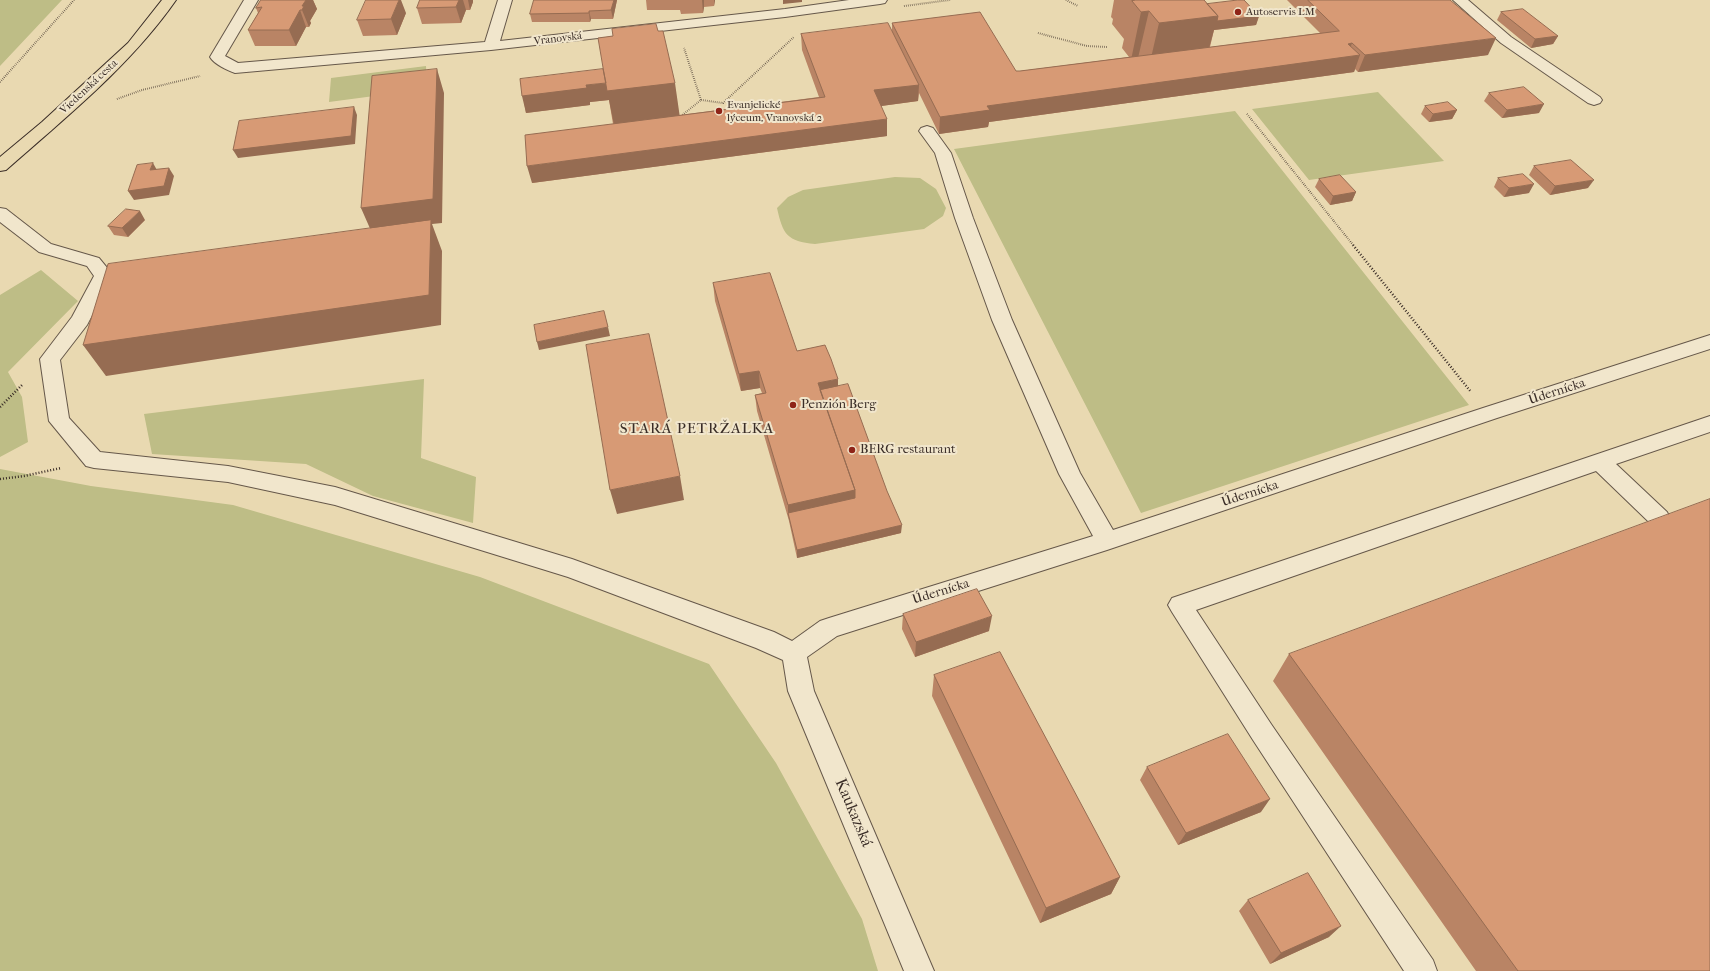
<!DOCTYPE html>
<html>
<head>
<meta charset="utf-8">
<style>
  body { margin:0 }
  canvas { display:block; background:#e9d9b1 }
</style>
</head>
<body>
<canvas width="1710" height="971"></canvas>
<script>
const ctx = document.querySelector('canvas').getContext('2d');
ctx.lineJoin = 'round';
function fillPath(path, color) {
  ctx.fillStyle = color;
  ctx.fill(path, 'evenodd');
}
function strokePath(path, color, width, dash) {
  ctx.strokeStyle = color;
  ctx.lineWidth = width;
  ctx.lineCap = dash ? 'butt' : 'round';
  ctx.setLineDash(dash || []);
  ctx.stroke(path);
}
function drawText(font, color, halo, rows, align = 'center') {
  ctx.font = font + ' "IM FELL French Canon",serif';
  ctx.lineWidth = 4;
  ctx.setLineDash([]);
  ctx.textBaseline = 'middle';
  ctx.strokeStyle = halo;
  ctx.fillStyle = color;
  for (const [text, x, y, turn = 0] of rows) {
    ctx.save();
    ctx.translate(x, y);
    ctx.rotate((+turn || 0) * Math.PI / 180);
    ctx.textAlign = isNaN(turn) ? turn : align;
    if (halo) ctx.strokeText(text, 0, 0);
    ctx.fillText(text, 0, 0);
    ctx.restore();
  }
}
fillPath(new Path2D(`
  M0,0H62L0,66Z
  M426,66L427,89L329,102L331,78Z
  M1378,92L1444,161L1309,180L1252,109Z
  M1235,111L1469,405L1141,513L954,149Z
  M895,177L920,178L936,189L946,208L943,216L924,229L815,244C787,241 783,235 777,208L788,197L803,190Z
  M41,270L78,301L8,372L22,397L28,442L0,457V295Z
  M424,379L421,458L476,477L473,523L373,496L306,464L152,454L144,414Z
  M0,469L91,486L233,505L480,577L709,664L776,763L862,919L878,971H0Z`), '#bebd86');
const minor = new Path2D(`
  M244,0H258L225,56L238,63L485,42L498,0H512L500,41L785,9L849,0H887L885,3L880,4L785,17L491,50L235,73C227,70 214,64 210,57Z
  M1453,0H1468L1511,37L1600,97L1602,100L1600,103L1594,105L1588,103L1501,43Z
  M927,126L933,128L951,153L973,218L1012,320L1080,473L1113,530L1483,408L1710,335V349L1497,418L1107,550L837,636L807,657L814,691L934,971H904L788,691L783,660L756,648L568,577L335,505L228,482L94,468L86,466L49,421L40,359L72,317L94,276L87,266L39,252L0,222V208L6,209L51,244L99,258L113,275L87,325L60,360L69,418L100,452L228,466L335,487L572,559L774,632L792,641L820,621L829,618L1093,536L1059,474L992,320L955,218L935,153L919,131L921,128Z
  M1710,416V432L1616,464L1667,512L1670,518L1667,524L1659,527L1651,524L1596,471L1196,610L1271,724L1433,960L1437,971H1404L1253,740L1172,612L1168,605L1172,598Z`);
const major = new Path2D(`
  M162,0H176C131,65 65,118 6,170L0,171V157L42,122L128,43Z`);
strokePath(minor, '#66584a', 2);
strokePath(major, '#3a2d27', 2);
strokePath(new Path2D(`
  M1066,0L1078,6
  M904,6L950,0
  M1038,33L1087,46L1107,47
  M0,82L74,0
  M117,99L142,90L200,76
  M701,100L723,103L794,37
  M1247,114L1354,246
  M681,116L701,100L684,48`), '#3a2d27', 2, [0.5, 1.5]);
strokePath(new Path2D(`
  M1353,245L1471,392
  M0,407L23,384
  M0,479L24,476L61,468`), '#3a2d27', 2.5, [1, 2]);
fillPath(minor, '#f1e6cc');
fillPath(major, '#e9d9b1');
fillPath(new Path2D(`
  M261,0H313L317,9L310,21L311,23L309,27H306L296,46H255L248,30L258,13L256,8Z
  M420,0H473V2L470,10H466L461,23L422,24L417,8Z
  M534,0H617L613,19H591L590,22H532L530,14Z
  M646,0H715L714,6L704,7L703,13L681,14L680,10H647Z
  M1114,0H1204L1207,4L1259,16L1256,25L1214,30L1210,47L1320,33L1287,0H1450L1488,55L1358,72L1355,69L1354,72L989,122L988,127L939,134L919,93L918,101L881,106L887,136L532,183L613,124L609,100L590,102V105L526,113L520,79L680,115L819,97L802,50L801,34L892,32V23L1016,71H1020L1129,57L1122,48L1124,39L1112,24L1113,19L1111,17Z
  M1501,12L1558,36L1553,44L1531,48L1497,20Z
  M406,13L397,35L363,36L357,20Z
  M1489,93L1539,113L1502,118L1484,101Z
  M1425,106L1457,110L1452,119L1429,122L1421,114Z
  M1534,166L1588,188L1550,195L1529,175Z
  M1498,178L1529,193L1504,197L1494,187Z
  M1319,179L1356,192L1352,201L1330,205L1315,187Z
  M145,220L128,237L114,235L108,226Z
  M713,283L797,351L838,387L901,533L797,558L789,521L757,411L755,395L762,393L760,388L741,391L715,301Z
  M903,614L989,631L915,657L902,629Z
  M1289,654L1710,971H1476L1273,681Z
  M934,675L1120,877L1111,894L1040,923L932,696Z
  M1147,767L1261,812L1178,845L1140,780Z
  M1248,900L1329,937L1270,964L1239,911Z`), '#b98465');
fillPath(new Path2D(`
  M306,0H313L317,9L310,21L311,23L309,27L302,10V6Z
  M399,0H401L406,13L397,35L391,19Z
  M459,0H463L466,10L461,23L456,7Z
  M468,0H473V2L470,10Z
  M614,0H617L613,19L611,10Z
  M702,0H704V7L703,13Z
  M714,0H715L714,6Z
  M783,0H802V2L783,4Z
  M300,10L306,27L296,46L289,30Z
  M589,11L591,19L590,22L589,13Z
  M1149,11L1138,58L1131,60L1141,12Z
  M1218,16H1259L1256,25L1214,30L1205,63L1148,71L1159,23Z
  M1558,36L1553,44L1531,48L1535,39Z
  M1496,38L1488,55L1358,72L1365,55Z
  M1352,43L1347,57L1360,55L1354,72L989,122L988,127L939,134L940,117L987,106Z
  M437,69L444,93L442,223L432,224L442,251L441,325L106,376L83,345L372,233L361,208Z
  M606,83H675L682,132L617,140L609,100L590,102V105L526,113L522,96L586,85Z
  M919,85L918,101L874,107V90Z
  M1544,104L1539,113L1502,118L1507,110Z
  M354,107L357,115L355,144L238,158L233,150Z
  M1457,110L1452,119L1429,122L1433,114Z
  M887,119V136L532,183L527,166Z
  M153,163L158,172L150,170Z
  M169,168L174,176L169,195L134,200L128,191Z
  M1594,180L1588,188L1550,195L1555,186Z
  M1534,184L1529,193L1504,197L1509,188Z
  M1356,192L1352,201L1330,205L1333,196Z
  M140,211L145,220L128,237L122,228Z
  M608,327L610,336L539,350L537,342Z
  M759,371L760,388L741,391L739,374Z
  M838,379V396L821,399L818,383Z
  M680,476L684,500L617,514L610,490Z
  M855,490V506L788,513V505Z
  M902,525L901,533L797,558V550Z
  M992,616L989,631L915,657L916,642Z
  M1270,799L1261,812L1178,845L1186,833Z
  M1120,877L1111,894L1040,923L1046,908Z
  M1341,926L1329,937L1270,964L1281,953Z`), '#966c52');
const building = new Path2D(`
  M261,0H306L302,6H304L302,10H300L289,30H248L262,7L256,8Z
  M366,0H399L391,19L357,20Z
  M420,0H459L456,7L417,8Z
  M534,0H614L611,10L589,11V13L530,14Z
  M1136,0H1204L1218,16L1159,23L1149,11L1141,12L1132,1Z
  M1238,0H1244L1259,16L1217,21L1218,16L1207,4Z
  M1308,0H1450L1496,38L1365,55L1352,43L1348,44L1360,55L987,106L990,110L940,117L892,23L980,12L1016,71H1020L1339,31Z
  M1523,9L1558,36L1535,39L1501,12Z
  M888,23L919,85L874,90L887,119L527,166L525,135L825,97L801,34Z
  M656,24L658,31H663L675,83L607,91L598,38L613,36L612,29Z
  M437,69L433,199L361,208L372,76Z
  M603,69L606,83L586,85L587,88L522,96L520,79Z
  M1524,87L1544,104L1507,110L1489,93Z
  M1448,102L1457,110L1433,114L1425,106Z
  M354,107L351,136L233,150L239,121Z
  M1571,160L1594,180L1555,186L1534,166Z
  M153,163L150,170L169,168L164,186L128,191L137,165Z
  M1523,174L1534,184L1509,188L1498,178Z
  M1340,175L1356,192L1333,196L1319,179Z
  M126,209L140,211L122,228L108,226Z
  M431,220L429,295L83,345L108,264Z
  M770,273L797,351L825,345L831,359L838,379L818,383L855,490L788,505L755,395L766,393L759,371L739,374L713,283Z
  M604,311L608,327L537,342L534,325Z
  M649,334L680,476L610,490L586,345Z
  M848,384L887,491L902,525L797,550L788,513L855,498V490L820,390Z
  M1710,499V971H1518L1289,654Z
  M977,589L992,616L916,642L903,614Z
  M1000,652L1120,877L1046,908L934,675Z
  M1228,734L1270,799L1186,833L1147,767Z
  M1308,873L1341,926L1281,953L1248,900Z`);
fillPath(building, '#d79a75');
strokePath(building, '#966c52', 1);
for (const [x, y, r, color] of [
  [1238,12,4,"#8f2418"],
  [719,111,4,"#8f2418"],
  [793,405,4,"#8f2418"],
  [852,450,4,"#8f2418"]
]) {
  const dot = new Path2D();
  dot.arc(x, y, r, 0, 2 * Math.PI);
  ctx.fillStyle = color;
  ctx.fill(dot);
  strokePath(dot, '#f1e6cc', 1.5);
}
drawText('11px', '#3a2d27', '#f1e6cc', [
  ["Autoservis LM",1246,12],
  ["Evanjelické",727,105],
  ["lýceum, Vranovská 2",727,118]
], 'left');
drawText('11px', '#3a2d27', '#f1e6cc', [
  ["Vranovská",558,39,-7],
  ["Viedenská cesta",89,87,-43]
]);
drawText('13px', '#3a2d27', '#f1e6cc', [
  ["Údernícka",1557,392,-18],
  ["Údernícka",1250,494,-18],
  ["Údernícka",941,592,-17]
]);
drawText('13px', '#3a2d27', '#f1e6cc', [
  ["Penzión Berg",801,405],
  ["BERG restaurant",860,450]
], 'left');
ctx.letterSpacing = '1px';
drawText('15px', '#3a2d27', '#f1e6cc', [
  ["STARÁ PETRŽALKA",697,429]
]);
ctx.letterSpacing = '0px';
drawText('16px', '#3a2d27', '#f1e6cc', [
  ["Kaukazská",853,813,67]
]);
</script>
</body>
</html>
